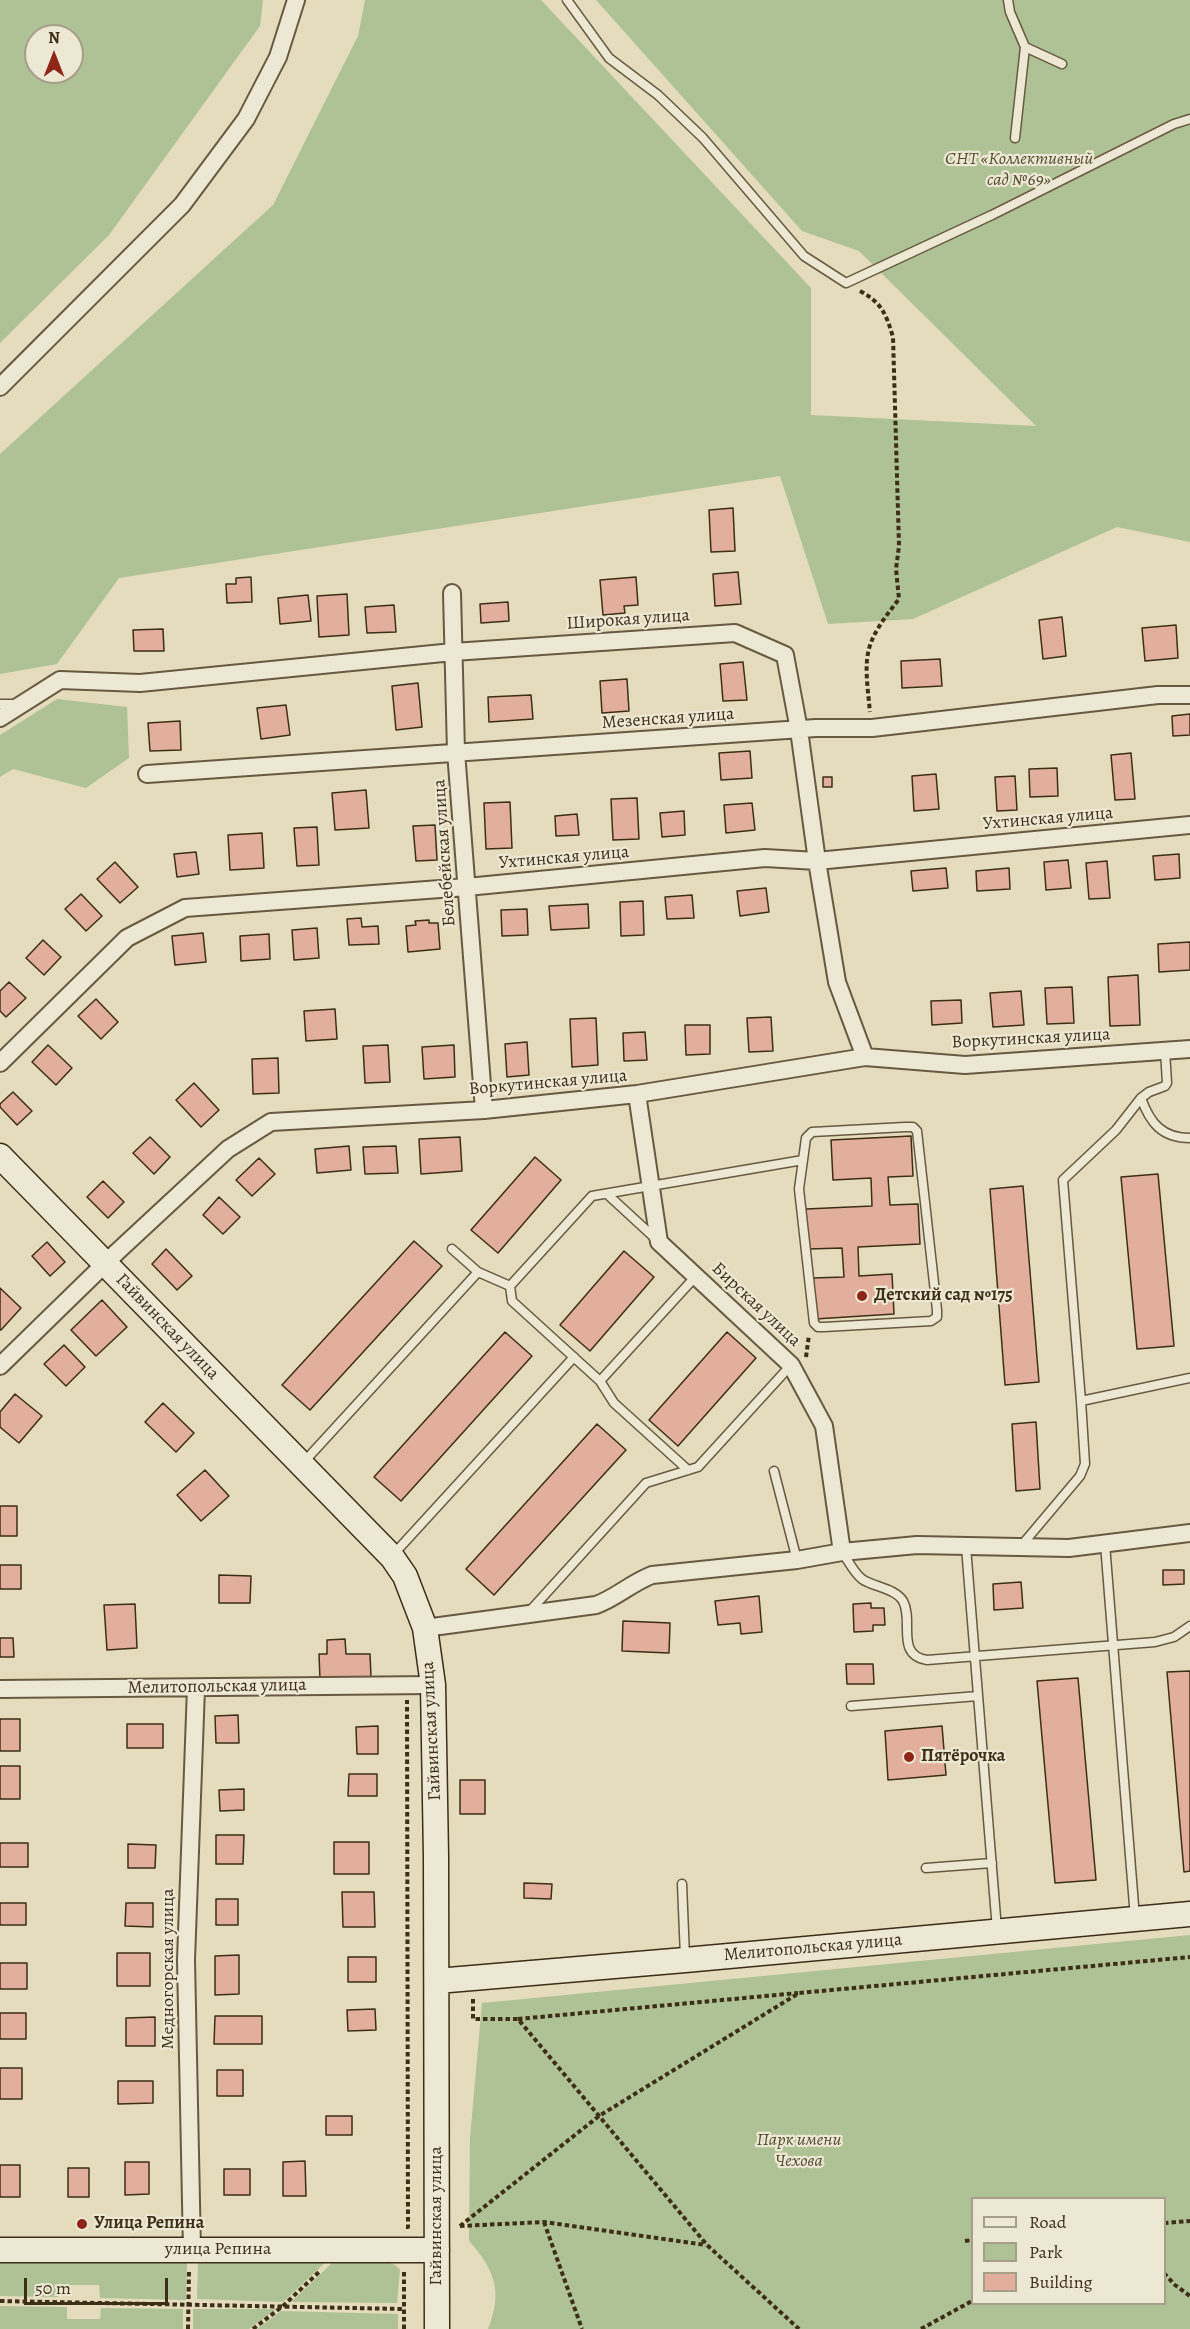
<!DOCTYPE html>
<html>
<head>
<meta charset="utf-8">
<style>
  body { margin:0 }
  #map { position:relative; width:1190px; height:2329px; overflow:hidden; background:#e4dcbd; font-family:Alegreya,serif }
  canvas { display:block }
  .legend { position:absolute; left:971px; top:2197px; width:195px; height:108px; box-sizing:border-box; background:#ede8d4; border:2px solid #a79e89; margin:0; padding:8px 10px; list-style:none; font-size:18px; color:#3d2e18 }
  .legend li { display:flex; align-items:center; gap:12px; height:30px }
  .legend b { width:30px; border:2px solid #a79e89 }
  .north { position:absolute; left:24px; top:24px; width:60px; height:60px; box-sizing:border-box; background:#ede8d4; border:2px solid #a79e89; border-radius:50%; rotate:0deg; font-size:16px; font-weight:700; line-height:24px; text-align:center; color:#3d2e18 }
  .north::after { content:''; display:block; margin:auto; width:21px; height:27px; background:#8f2418; clip-path:polygon(50% 0,100% 100%,50% 72%,0 100%) }
  .scale { position:absolute; left:24px; top:2278px; width:144px; height:27px; box-sizing:border-box; border:3px solid #3d2e18; border-top:0; padding-left:8px; font-size:18px; line-height:21px; white-space:nowrap; color:#3d2e18; -webkit-text-stroke:4px #ede8d4; paint-order:stroke }
</style>
</head>
<body>
<div id="map">
<canvas width="1190" height="2329"></canvas>
<ul class="legend">
<li><b style="height:8px;background:#ede8d4"></b>Road</li>
<li><b style="height:16px;background:#afc295"></b>Park</li>
<li><b style="height:16px;background:#e3af9d"></b>Building</li>
</ul>
<div class="north">N</div>
<div class="scale">50 m</div>
</div>
<script>
const ctx = document.querySelector('canvas').getContext('2d');
ctx.lineJoin = 'round';
function fillPath(path, color) {
  ctx.fillStyle = color;
  ctx.fill(path, 'evenodd');
}
function strokePath(path, color, width, dash) {
  ctx.strokeStyle = color;
  ctx.lineWidth = width;
  ctx.lineCap = dash ? 'butt' : 'round';
  ctx.setLineDash(dash || []);
  ctx.stroke(path);
}
function drawText(font, color, halo, rows, align = 'center') {
  ctx.font = font + ' Alegreya,serif';
  ctx.lineWidth = 4.5;
  ctx.setLineDash([]);
  ctx.textBaseline = 'middle';
  ctx.strokeStyle = halo;
  ctx.fillStyle = color;
  for (const [text, x, y, turn = 0] of rows) {
    ctx.save();
    ctx.translate(x, y);
    ctx.rotate((+turn || 0) * Math.PI / 180);
    ctx.textAlign = isNaN(turn) ? turn : align;
    if (halo) ctx.strokeText(text, 0, 0);
    ctx.fillText(text, 0, 0);
    ctx.restore();
  }
}
fillPath(new Path2D(`
  M0,0H263L260,26L109,235L0,343ZM36,36H72V72H36Z
  M365,0H541L811,288V415L1036,426L859,251L802,231L596,0H1190V542L1117,527L913,619L828,624L780,476L119,578L57,664L0,674V454L273,205L358,36Z
  M57,699L127,707L129,758L86,788L13,769L0,777V735Z
  M1190,1935V2329H488C503,2292 495,2270 469,2241L470,2138L482,2003ZM972,2198H1164V2304H972Z
  M187,2261L186,2300L100,2298L99,2285H58V2297L0,2296V2262Z
  M326,2262L283,2302L197,2299L198,2263Z
  M388,2262L395,2265L400,2270L397,2303L291,2302L332,2263Z
  M0,2306L67,2307V2319H100L101,2308L183,2309V2329H0Z
  M193,2309H276L249,2329H193Z
  M281,2311L398,2314V2329H257Z`), '#afc295');
const building = new Path2D(`
  M733,508L735,551L711,552L709,510Z
  M738,572L741,604L715,606L713,574Z
  M251,577L252,602L227,603L226,584H236V578Z
  M636,577L638,605L624,606L625,613L603,615L600,580Z
  M347,594L349,635L319,637L317,596Z
  M308,595L311,621L280,624L278,598Z
  M508,602L509,621L481,623L480,604Z
  M394,605L396,632L367,633L365,607Z
  M1062,617L1066,656L1043,659L1039,620Z
  M1176,625L1178,658L1145,661L1142,628Z
  M163,629L164,651H134L133,630Z
  M940,659L942,686L902,688L901,661Z
  M743,662L747,700L723,701L720,664Z
  M627,679L629,711L602,713L600,681Z
  M418,683L422,727L396,730L392,686Z
  M531,695L533,719L489,722L488,697Z
  M286,705L290,735L261,739L257,708Z
  M1190,714V735L1173,736L1172,716Z
  M180,721L181,750L150,751L148,723Z
  M750,751L752,778L721,780L719,753Z
  M1131,753L1135,799L1115,800L1111,755Z
  M1057,768L1058,796L1030,797L1029,769Z
  M936,774L939,809L914,811L912,776Z
  M1015,776L1017,810L997,811L995,777Z
  M823,777H832V787H823Z
  M366,790L369,828L335,830L332,793Z
  M637,798L639,839L613,840L611,799Z
  M510,802L512,848L486,849L484,803Z
  M752,803L755,830L726,833L724,805Z
  M684,811L685,835L662,837L660,813Z
  M577,814L579,835L556,836L555,816Z
  M435,825L437,860L416,861L413,826Z
  M317,827L319,865L297,866L294,828Z
  M262,833L264,868L230,870L228,835Z
  M196,852L199,874L177,877L174,854Z
  M1179,854L1180,878L1155,880L1153,856Z
  M1068,860L1071,888L1046,890L1044,862Z
  M1107,861L1110,898L1089,899L1086,863Z
  M115,862L138,887L120,903L97,879Z
  M946,868L948,888L913,891L911,871Z
  M1009,868L1010,889L977,891L976,871Z
  M766,888L769,912L740,916L737,891Z
  M81,894L102,916L86,931L65,909Z
  M692,895L694,918L667,919L665,897Z
  M643,901L644,935L621,936L620,902Z
  M588,904L589,928L551,930L549,906Z
  M527,909L528,935L502,936L501,910Z
  M361,918L362,927L378,926L379,944L349,945L347,919Z
  M429,920V923H438L440,949L408,952L406,926L416,925L415,921Z
  M317,928L319,958L294,960L292,930Z
  M203,933L206,962L175,965L172,936Z
  M269,934L270,959L241,961L240,936Z
  M43,940L61,957L44,975L26,958Z
  M1190,942V970L1159,972L1158,944Z
  M1138,975L1140,1025L1110,1026L1108,977Z
  M9,982L26,998L6,1017L0,1011V991Z
  M1072,987L1074,1023L1047,1024L1045,988Z
  M1021,991L1024,1025L993,1027L990,993Z
  M96,999L118,1022L101,1039L78,1016Z
  M961,1000L962,1023L932,1025L931,1001Z
  M335,1009L337,1039L306,1041L304,1011Z
  M771,1017L773,1051L749,1052L747,1018Z
  M596,1018L598,1065L572,1067L570,1019Z
  M685,1025H710V1054L686,1055Z
  M645,1032L647,1060L624,1061L623,1033Z
  M527,1042L529,1075L507,1077L505,1044Z
  M48,1045L72,1068L56,1085L32,1062Z
  M388,1045L390,1082L365,1083L363,1046Z
  M454,1045L455,1077L424,1079L422,1047Z
  M278,1058L279,1093L253,1094L252,1059Z
  M194,1083L219,1110L201,1127L176,1100Z
  M13,1092L32,1111L17,1125L0,1107V1104Z
  M911,1136L913,1176L888,1177L890,1205L918,1204L920,1244L858,1247L859,1276L892,1274L894,1314L815,1319L813,1278L844,1277L842,1248L808,1249L806,1209L872,1206L871,1178L833,1180L831,1140Z
  M150,1137L170,1157L154,1174L133,1153Z
  M460,1137L462,1171L421,1174L419,1139Z
  M349,1146L351,1170L317,1173L315,1149Z
  M396,1146L398,1173L365,1174L363,1147Z
  M535,1157L561,1180L498,1253L471,1230Z
  M259,1158L275,1174L252,1196L236,1180Z
  M1158,1174L1174,1346L1137,1349L1121,1177Z
  M103,1181L124,1202L108,1218L87,1197Z
  M1023,1186L1039,1382L1005,1385L990,1189Z
  M219,1197L240,1217L223,1234L203,1215Z
  M414,1241L442,1266L310,1410L282,1385Z
  M47,1242L65,1262L50,1276L32,1256Z
  M166,1249L192,1276L177,1290L152,1264Z
  M624,1251L654,1277L590,1351L560,1325Z
  M0,1288L21,1308L1,1330H0Z
  M102,1300L127,1327L96,1356L71,1330Z
  M505,1332L532,1356L401,1501L374,1477Z
  M727,1332L756,1358L678,1446L649,1420Z
  M64,1345L85,1367L66,1386L44,1364Z
  M15,1394L42,1416L19,1443L0,1427V1412Z
  M163,1403L194,1433L176,1452L145,1422Z
  M1036,1422L1040,1489L1016,1491L1012,1424Z
  M597,1424L626,1450L494,1595L466,1569Z
  M205,1470L229,1496L201,1521L177,1495Z
  M0,1506H17V1536H0Z
  M0,1565H21V1589H0Z
  M1163,1570H1184V1584L1163,1585Z
  M219,1575L251,1576L250,1603H219Z
  M1021,1582L1023,1608L994,1610L993,1584Z
  M759,1596L762,1632L741,1634L740,1623L718,1625L715,1601Z
  M871,1603V1608H884L885,1625H873V1631L854,1632L853,1604Z
  M135,1604L137,1648L107,1650L104,1605Z
  M623,1621L670,1623L669,1653L622,1651Z
  M0,1638H13L14,1657H0Z
  M345,1639L346,1654H370L371,1677L320,1679L319,1654H327V1640Z
  M846,1664H873L874,1684H847Z
  M1190,1671V1871L1184,1872L1167,1672Z
  M1078,1678L1096,1880L1055,1883L1037,1681Z
  M238,1715L239,1743H216L215,1716Z
  M0,1719H20V1751H0Z
  M127,1724H163V1748H127Z
  M378,1726V1754H357L356,1727Z
  M942,1726L946,1775L888,1780L885,1731Z
  M0,1766H20V1799H0Z
  M349,1774H377V1796H348Z
  M460,1780H485V1814H460Z
  M244,1789V1810L220,1811L219,1790Z
  M216,1835H244L243,1864H216Z
  M334,1842H369V1874H334Z
  M0,1843H28V1867H0Z
  M128,1844L156,1845L155,1868H128Z
  M524,1883L552,1884L551,1899L524,1898Z
  M342,1892H374L375,1927H343Z
  M216,1899H238V1925H216Z
  M0,1903H26V1925H0Z
  M126,1903H153V1927L125,1926Z
  M117,1953H150V1986H117Z
  M239,1955V1994L215,1995V1956Z
  M348,1957H376V1982H348Z
  M0,1963H27V1989H0Z
  M375,2009L376,2030L348,2031L347,2010Z
  M0,2013H26V2039H0Z
  M215,2016H262V2044H214Z
  M155,2017V2046H126V2018Z
  M0,2068H22V2099H0Z
  M217,2070H243V2096H217Z
  M118,2081H153V2103L118,2104Z
  M326,2116H352V2135H326Z
  M305,2161L306,2196H283V2162Z
  M125,2162H149V2194L125,2195Z
  M0,2165H20V2197H0Z
  M68,2168H89V2197H68Z
  M224,2169H250V2195H224Z`);
fillPath(building, '#e3af9d');
strokePath(building, '#3d2e18', 1.5);
const lane = new Path2D(`
  M567,0L609,58L658,95L703,138L804,256L846,283L992,215L1174,124L1190,119
  M1008,0L1010,12L1025,47L1062,64
  M1015,138L1025,47
  M0,704H16
  M1165,1051L1167,1083L1165,1086L1149,1092L1141,1098L1116,1130L1063,1180L1081,1401L1190,1378
  M1141,1098C1150,1123 1162,1138 1190,1138
  M607,1194L657,1240
  M452,1249L478,1272
  M510,1286L512,1301L600,1381L614,1403L688,1470
  M600,1381L696,1276
  M303,1463L478,1272L510,1286L592,1196L803,1160L799,1189L814,1323L818,1327H824L931,1321L937,1317V1310L917,1131L913,1127H905L812,1132L806,1138L803,1160
  M774,1471L797,1560
  M1105,1544L1135,1918
  M1021,1546L1080,1476L1085,1464L1081,1401
  M966,1547L997,1930
  M842,1552C848,1560 854,1573 862,1579C873,1587 895,1588 903,1601C914,1621 895,1655 927,1660L1155,1642L1174,1637L1190,1626
  M392,1556L574,1357
  M529,1612L646,1483L698,1467L791,1365
  M851,1706L978,1696
  M926,1868L992,1863
  M682,1884L685,1957`);
const street = new Path2D(`
  M0,387L182,205L246,119L278,57L296,0
  M452,593L456,752L484,1110
  M0,718L60,680L140,683L453,652L735,633L785,655L799,730L817,861L837,982L865,1057
  M147,774L816,728H872L1158,695H1190
  M0,1063L127,938L185,908L467,887L765,858L817,861L1190,825
  M637,1094L659,1242L791,1365L824,1426L842,1552L917,1545L1069,1548L1190,1533
  M0,1366L117,1252L228,1149L271,1122L484,1110L637,1094L865,1057L965,1065L1190,1049
  M425,1628L596,1605C616,1598 631,1583 652,1575L797,1560L842,1552
  M0,1689L433,1685
  M192,2250L186,1960L196,1688`);
const secondary = new Path2D(`
  M0,1156L392,1557L405,1576L425,1628L433,1685L436,1857L437,2329
  M437,1981L685,1960L1190,1914
  M0,2250H437`);
strokePath(lane, '#675a41', 11);
strokePath(street, '#675a41', 20);
strokePath(secondary, '#3d2e18', 27);
strokePath(new Path2D(`
  M860,291C882,303 886,314 893,337L899,546L896,569L899,599C862,646 864,654 870,712
  M806,1357L809,1335
  M473,1999V2019H518L707,2245L799,2329
  M518,2019L798,1993
  M544,2222L582,2329
  M1164,2223L1190,2221
  M460,2226L599,2116L799,1993L1190,1957
  M460,2226L544,2222L706,2245
  M406,2227H408L407,1700
  M965,2241L972,2240
  M1164,2273L1175,2285L1190,2296
  M0,2301L403,2309
  M188,2329L189,2271
  M253,2329L283,2306L320,2271
  M404,2329V2272
  M921,2329L972,2301`), '#3d2e18', 4, [4.5, 3]);
strokePath(lane, '#ede8d4', 8);
strokePath(street, '#ede8d4', 16);
strokePath(secondary, '#ede8d4', 24);
for (const [x, y, r, color] of [
  [862,1296,6,"#8f2418"],
  [909,1757,6,"#8f2418"],
  [82,2224,6,"#8f2418"]
]) {
  const dot = new Path2D();
  dot.arc(x, y, r, 0, 2 * Math.PI);
  ctx.fillStyle = color;
  ctx.fill(dot);
  strokePath(dot, '#ede8d4', 2);
}
drawText('italic 18px', '#544c31', '#ede8d4', [
  ["СНТ «Коллективный",1019,160],
  ["сад №69»",1019,181],
  ["Парк имени",799,2141],
  ["Чехова",799,2162]
]);
drawText('18px', '#3d2e18', '#ede8d4', [
  ["Широкая улица",628,620,-4],
  ["Мезенская улица",668,719,-4],
  ["Ухтинская улица",1048,819,-5],
  ["Белебейская улица",445,853,-94],
  ["Ухтинская улица",564,858,-5],
  ["Воркутинская улица",1031,1039,-3],
  ["Воркутинская улица",548,1083,-5],
  ["Бирская улица",756,1305,43],
  ["Гайвинская улица",167,1327,46],
  ["Мелитопольская улица",217,1687,-1],
  ["Гайвинская улица",432,1731,-93],
  ["Мелитопольская улица",813,1948,-5],
  ["Медногорская улица",169,1969,-90],
  ["Гайвинская улица",437,2216,-90],
  ["улица Репина",218,2250]
]);
drawText('bold 18px', '#3d2e18', '#ede8d4', [
  ["Детский сад №175",874,1296],
  ["Пятёрочка",921,1757],
  ["Улица Репина",94,2224]
], 'left');
</script>
</body>
</html>
